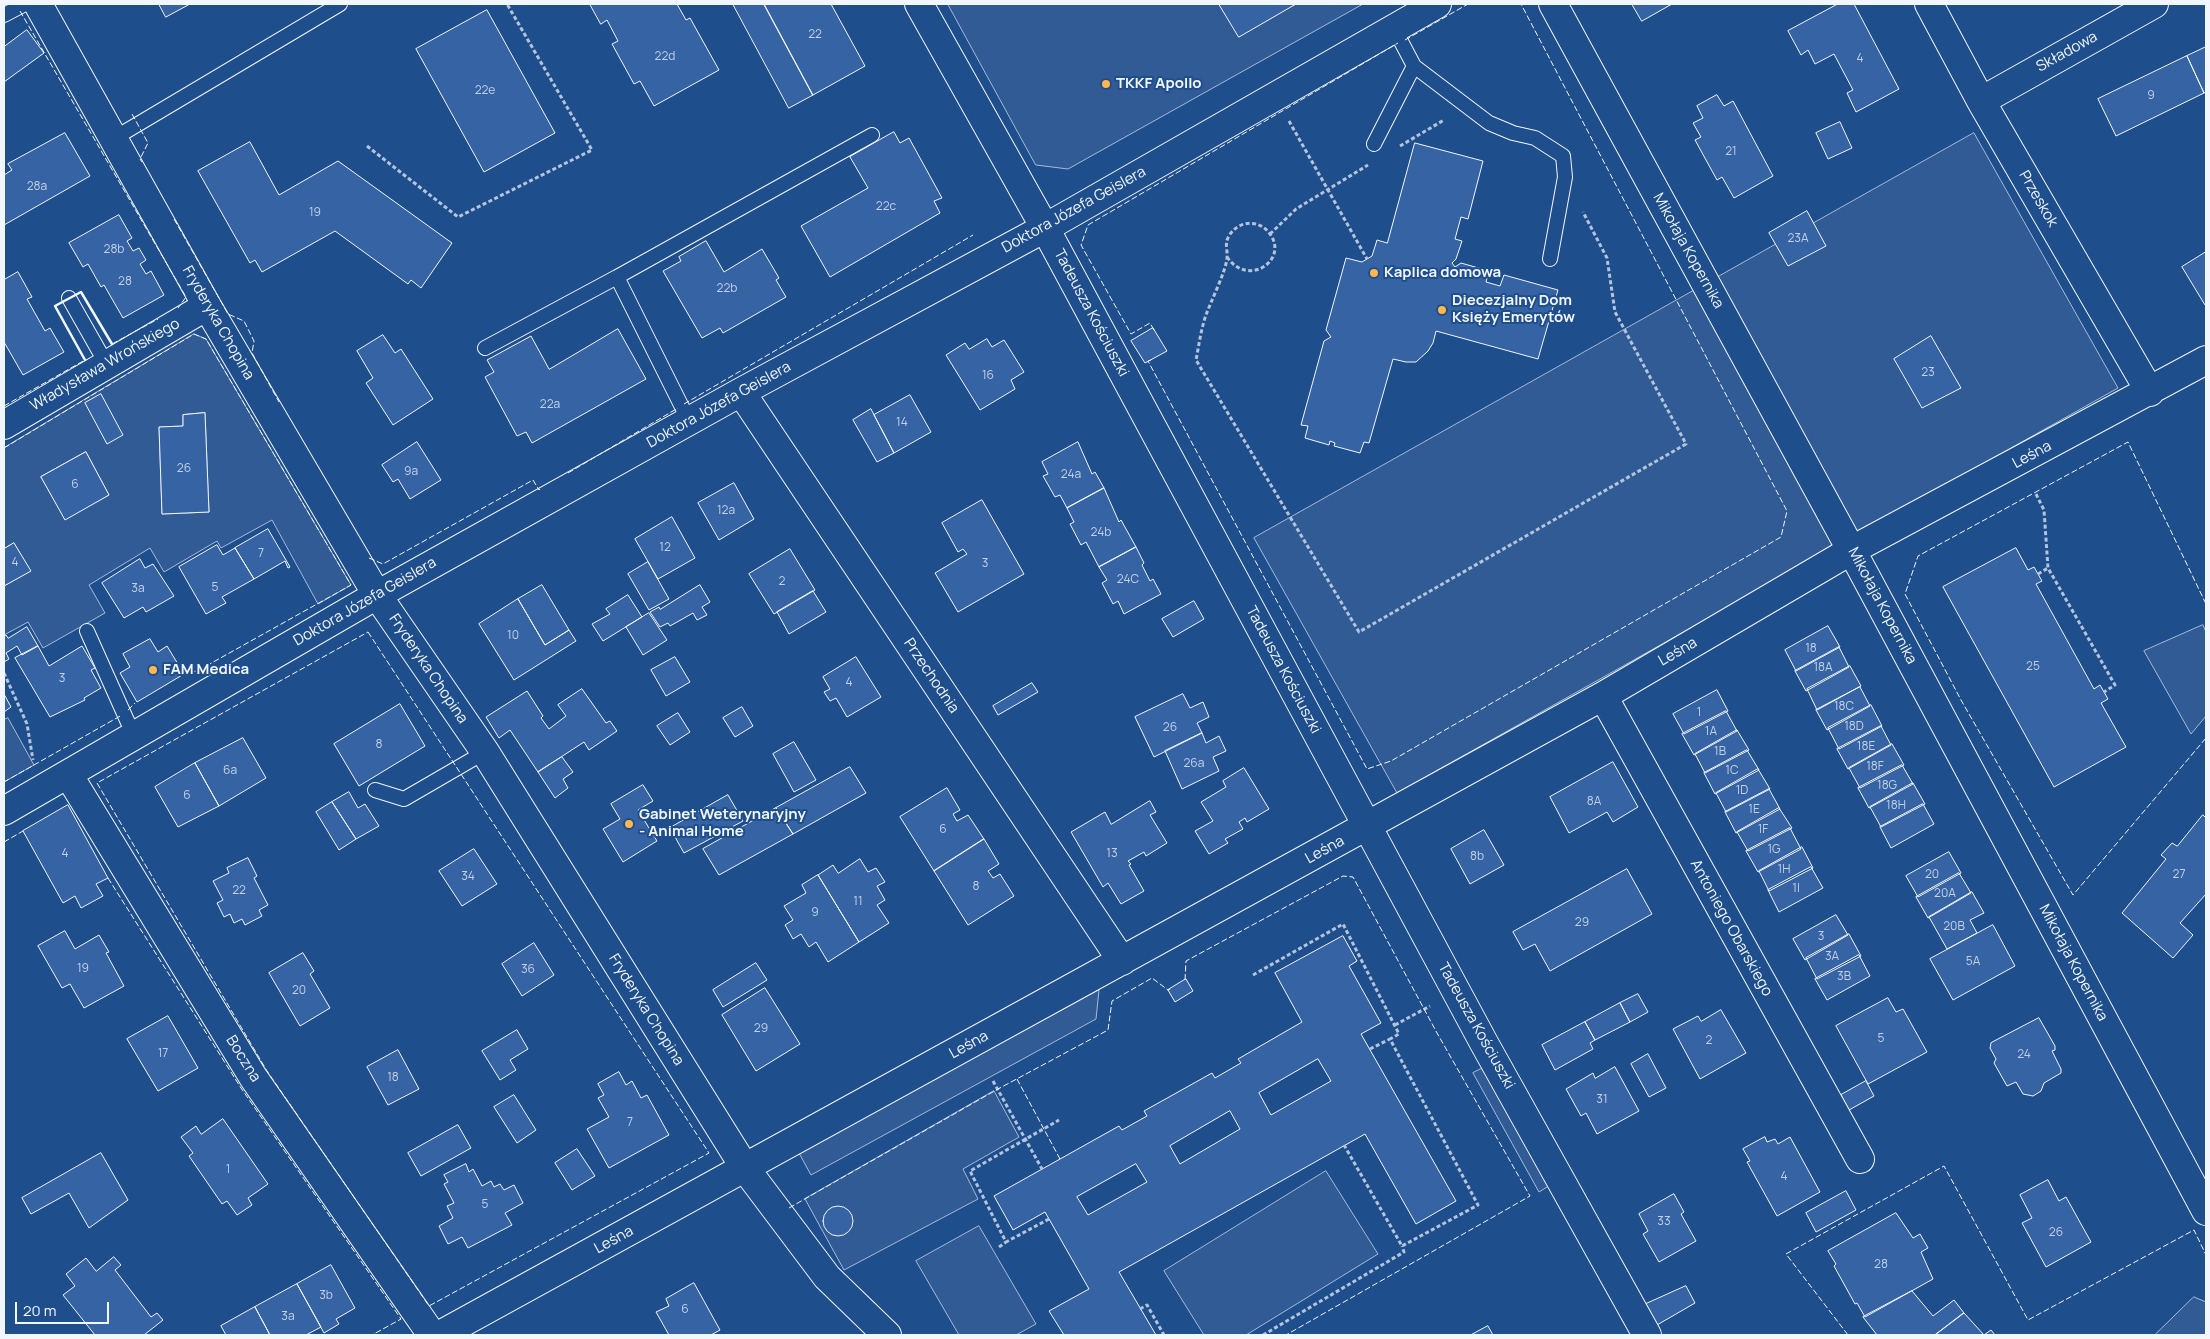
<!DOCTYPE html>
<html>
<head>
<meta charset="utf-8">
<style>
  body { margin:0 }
  #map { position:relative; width:2210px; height:1339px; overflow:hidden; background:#1f4e8c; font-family:Manrope,sans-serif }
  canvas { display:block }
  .frame { position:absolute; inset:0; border:5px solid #f2f6ff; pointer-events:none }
  .scale { position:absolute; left:15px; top:1302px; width:94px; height:22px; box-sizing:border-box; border:2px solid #f2f6ff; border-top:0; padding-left:6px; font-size:15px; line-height:18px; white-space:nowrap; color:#f2f6ff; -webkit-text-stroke:4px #1f4e8c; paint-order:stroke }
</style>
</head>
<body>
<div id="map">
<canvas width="2210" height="1339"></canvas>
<div class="frame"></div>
<div class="scale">20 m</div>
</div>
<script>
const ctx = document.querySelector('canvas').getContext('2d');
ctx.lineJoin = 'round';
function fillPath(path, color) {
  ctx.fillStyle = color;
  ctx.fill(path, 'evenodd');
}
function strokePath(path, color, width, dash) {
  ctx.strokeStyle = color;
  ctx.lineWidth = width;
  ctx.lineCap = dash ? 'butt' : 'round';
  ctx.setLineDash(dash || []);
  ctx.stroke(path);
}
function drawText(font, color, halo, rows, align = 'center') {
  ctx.font = font + ' Manrope,sans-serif';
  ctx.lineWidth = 4;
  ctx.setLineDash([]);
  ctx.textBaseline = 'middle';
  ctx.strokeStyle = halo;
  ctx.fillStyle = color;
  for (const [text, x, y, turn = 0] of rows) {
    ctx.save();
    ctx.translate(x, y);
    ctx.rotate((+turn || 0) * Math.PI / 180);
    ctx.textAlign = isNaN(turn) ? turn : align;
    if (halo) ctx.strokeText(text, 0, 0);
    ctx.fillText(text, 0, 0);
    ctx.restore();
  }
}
const built = new Path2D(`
  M948,4H1363L1068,169L1036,165Z
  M1974,133L2118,388L1397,793L1254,538Z
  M194,334L206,339L351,585L318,604L272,520L221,548L217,541L164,572L150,548L89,585L105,613L43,648L28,622L4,635V586L30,571L14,543L4,549V448ZM205,413L209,512L162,514L159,427L183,426V415ZM86,452L109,495L65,519L41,477Z
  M2203,625L2206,632V716L2191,734L2144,651Z
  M8,718L34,765L4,782V720Z
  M1099,990L1096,1019L811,1175L799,1153Z
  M1485,1067L1552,1184L1539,1192L1473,1073Z
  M994,1091L1019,1137L963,1169L978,1199L844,1270L805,1199Z
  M1326,1171L1378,1254L1246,1335H1204L1164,1271Z
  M979,1226L1036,1324L1016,1335H959L916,1261Z
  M2194,1297L2206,1302V1335H2155Z`);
fillPath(built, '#305b95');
strokePath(built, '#a8bbd7', 1);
const building = new Path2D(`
  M159,4H190L166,17Z
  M590,4H677L686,20L690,18L719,70L654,106L640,81L634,84L612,44L618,41L607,20L601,24Z
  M733,4H764L813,95L789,108Z
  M764,4H831L865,66L813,95Z
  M1219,4H1296L1239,37Z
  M1632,4H1672L1642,21Z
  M1838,4H1854L1899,89L1856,112L1847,93L1853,90L1834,54L1815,64L1808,50L1801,55L1788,31Z
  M487,10L555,133L484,172L416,49Z
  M27,30L44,53L4,82V47Z
  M2206,47V92L2204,93L2187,56Z
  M2187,56L2204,93L2116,136L2098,99Z
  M1717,95L1724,106L1733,101L1773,176L1734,198L1722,177L1717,180L1695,140L1701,137L1693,123L1703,118L1697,106Z
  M1840,122L1852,148L1828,159L1816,133Z
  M894,132L900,143L909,138L942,198L934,201L940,213L830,277L801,226L868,188L850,157Z
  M65,133L90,176L4,225V175L12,170L8,164Z
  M250,142L279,195L338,161L452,243L421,288L411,280L408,284L335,231L262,272L255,260L250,263L198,171Z
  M1415,143L1483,161L1468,219L1461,217L1455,239L1462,241L1456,259L1452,263L1455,267L1461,263L1489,271L1486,282L1500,286L1504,275L1558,290L1538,359L1436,331L1433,343L1428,351L1416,362H1406L1393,359L1369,443L1364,442L1360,453L1334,446L1335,443L1330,441L1329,445L1305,438L1308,426L1301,425L1324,341L1331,337L1326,330L1346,258L1362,262L1372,256L1377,240L1387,243Z
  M1807,211L1826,246L1788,266L1769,233Z
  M119,215L132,238L127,241L133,251L139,248L146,260L140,264L146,274L151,271L164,295L123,318L104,285L101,287L88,264L83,267L69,243Z
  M706,241L724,272L762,249L779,278L776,280L786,297L723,333L720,328L702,338L663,271L681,261L679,257Z
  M2206,252V304L2205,305L2182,267Z
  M18,272L32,297L27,299L45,331L50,328L64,352L23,375L4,342V280Z
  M1153,328L1167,351L1145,363L1131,341Z
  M618,329L646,379L532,443L526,432L517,436L485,377L494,372L487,360L531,336L549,369Z
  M383,335L395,353L401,349L433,399L393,425L366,383L373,378L357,351Z
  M1931,336L1961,388L1922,408L1894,359Z
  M987,339L992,347L1004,340L1024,372L1011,380L1015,389L980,410L946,355L965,343L969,349Z
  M101,394L123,435L107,444L85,403Z
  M910,395L931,432L894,453L874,415Z
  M871,409L894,453L877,462L853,420Z
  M205,413L209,512L162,514L159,427L183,426V415Z
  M417,442L441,480L410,499L398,479L393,482L382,465Z
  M1078,442L1092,474L1095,472L1104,488L1067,508L1060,495L1055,497L1043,476L1048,474L1042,462Z
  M86,452L109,495L65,520L41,477Z
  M734,483L754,519L719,540L698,503Z
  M1104,488L1119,522L1121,520L1136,547L1099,567L1086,542L1081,545L1070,524L1074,522L1067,508Z
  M982,500L1024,574L958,612L935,573L967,554L963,549L958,552L942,523Z
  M672,517L695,558L658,579L635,539Z
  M268,529L290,567L288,568L285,561L254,579L235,548Z
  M14,543L31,571L4,586V549Z
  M217,545L223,555L235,548L254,579L222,597L226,603L206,614L179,567Z
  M1136,547L1144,563L1142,565L1150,581L1153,579L1161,594L1124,614L1118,601L1113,604L1102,583L1107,580L1099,567Z
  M2016,548L2028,570L2034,567L2042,581L2036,584L2094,689L2100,685L2108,699L2101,703L2126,747L2054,787L1943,587Z
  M790,549L815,590L774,614L749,574Z
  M140,559L145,568L153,564L174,596L146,612L143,607L124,618L102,583Z
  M648,562L669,599L649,610L628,574Z
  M542,585L569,630L545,645L518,599Z
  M700,585L710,602L702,607L707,615L697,620L693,613L670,626L668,623L660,627L650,612L659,607L660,609Z
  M813,591L826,612L789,634L777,612Z
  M628,595L642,617L603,641L592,624L610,614L606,609Z
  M518,599L545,645L569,630L576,641L514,680L479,624Z
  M1194,601L1204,619L1173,637L1162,619Z
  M649,613L667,640L643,655L626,627Z
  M1828,626L1840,647L1796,671L1785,650Z
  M27,627L38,646L22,655L17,646L6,653L9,659L4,662V636L6,635L8,638Z
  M150,639L158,652L167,646L184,674L137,702L120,673L130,667L123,654Z
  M38,646L49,666L82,646L95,668L91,670L101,688L84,698L85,700L50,717L15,658Z
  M1839,647L1849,667L1806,691L1795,671Z
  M675,657L690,682L666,696L651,670Z
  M856,657L881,697L847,717L836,698L830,701L824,692L830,689L823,677Z
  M1850,666L1861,686L1817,710L1807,689Z
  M1032,683L1038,692L998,715L993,706Z
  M1860,687L1870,706L1827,730L1816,710Z
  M582,689L606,723L610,721L617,731L589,750L584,742L538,772L510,730L499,738L486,717L527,691L543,716L541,718L549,729L566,716L558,705Z
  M1717,690L1728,711L1684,734L1673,714Z
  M4,694L11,707L4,712Z
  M1183,694L1190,708L1203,702L1209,717L1197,723L1202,733L1154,757L1135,717Z
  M400,704L425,746L359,786L334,744Z
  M1871,705L1882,726L1839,749L1828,728Z
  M742,707L753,726L735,737L723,718Z
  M1726,711L1737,731L1694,755L1682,734Z
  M678,713L690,732L670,745L657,726Z
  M1881,726L1891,745L1848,769L1837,749Z
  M1737,730L1749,750L1705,773L1695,754Z
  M1202,733L1206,743L1219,736L1226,751L1213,757L1219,771L1182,789L1165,751Z
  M243,738L266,778L219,806L195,763Z
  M794,742L816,780L794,792L773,754Z
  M1892,744L1904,765L1860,788L1849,768Z
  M1747,750L1759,770L1715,794L1704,773Z
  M562,757L573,772L563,779L568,788L555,798L538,772Z
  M1613,762L1638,807L1613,822L1607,812L1569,833L1550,797Z
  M195,763L219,806L178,827L155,787Z
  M1902,765L1913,784L1869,808L1858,788Z
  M850,767L866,793L793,834L776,808Z
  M1244,768L1269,809L1247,822L1245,818L1239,822L1243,829L1225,839L1228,843L1209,854L1195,831L1213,821L1201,802L1226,787L1223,781Z
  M1758,769L1770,789L1726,812L1716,793Z
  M1913,783L1925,804L1881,827L1870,807Z
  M643,785L653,801L638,810L657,841L623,862L603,829L620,819L611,804Z
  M947,788L960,810L953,814L957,821L968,815L984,839L934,871L900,817Z
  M1769,789L1780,809L1736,833L1725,812Z
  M349,792L358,808L365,804L379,826L356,839L332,802Z
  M728,795L743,821L684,853L670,828Z
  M1150,801L1156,812L1150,815L1167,843L1146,856L1144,852L1128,861L1131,864L1129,865L1144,891L1121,904L1108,883L1103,887L1071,832L1105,812L1111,824Z
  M332,802L356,839L339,850L316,812Z
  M1923,804L1934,824L1891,848L1880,827Z
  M68,805L108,878L96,884L103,896L81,908L75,896L63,903L23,831Z
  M776,808L793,834L719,875L703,849Z
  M1779,808L1792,828L1748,851L1737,832Z
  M2203,815L2206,818V894L2180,923L2193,935L2173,958L2122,913L2166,859L2161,855L2172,843L2177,846Z
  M1790,828L1801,849L1758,872L1746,851Z
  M1484,830L1504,865L1470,884L1451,849Z
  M984,839L999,864L988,871L993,878L1000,874L1014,896L968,925L934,871Z
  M1802,847L1813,868L1769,891L1759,871Z
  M474,849L497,884L462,906L439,871Z
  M1949,852L1961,873L1918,897L1906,876Z
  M248,858L257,876L254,878L268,905L259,910L262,916L245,925L242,919L234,923L230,914L224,917L217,903L223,900L213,881L229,873L227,868Z
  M860,859L868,872L876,868L885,882L877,886L885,900L877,905L889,923L859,942L818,875L833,865L838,873Z
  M1811,867L1823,888L1779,912L1768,890Z
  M1627,869L1652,914L1550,971L1535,944L1523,950L1513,932Z
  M1959,873L1971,893L1928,918L1916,897Z
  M818,875L859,942L828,962L816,942L809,947L801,934L793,939L785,925L793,920L784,906L806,893L802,885Z
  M1972,892L1984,913L1970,920L1977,933L1947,949L1929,917Z
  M1836,915L1848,935L1805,960L1793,939Z
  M1993,925L2015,966L1953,1000L1930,959Z
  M65,931L75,949L99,935L109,952L106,953L124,986L84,1008L70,984L62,988L38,946Z
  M1849,934L1861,956L1817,979L1806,958Z
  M1343,936L1357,961L1349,966L1381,1023L1361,1034L1456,1201L1416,1224L1365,1134L1119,1272L1156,1335H1064L1049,1311L1089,1289L1045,1212L1013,1230L994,1196L1119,1126L1122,1130L1147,1116L1144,1111L1212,1073L1215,1078L1241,1063L1238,1059L1302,1022L1275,973ZM1318,1059L1331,1081L1271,1115L1259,1093ZM1230,1111L1240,1129L1180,1164L1170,1146ZM1136,1164L1147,1182L1088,1215L1077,1197Z
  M534,943L554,975L522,996L502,964Z
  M303,953L314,971L310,974L330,1008L300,1026L269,973Z
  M1859,955L1870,976L1827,1000L1815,979Z
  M756,963L767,980L723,1007L713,990Z
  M1186,979L1193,991L1175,1002L1168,990Z
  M765,988L800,1044L756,1071L722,1015Z
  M1638,994L1648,1012L1630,1022L1620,1003Z
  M1888,998L1896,1012L1903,1009L1927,1052L1868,1084L1836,1026Z
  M1620,1003L1630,1022L1595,1040L1585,1022Z
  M1721,1010L1746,1053L1700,1079L1673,1029L1698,1016L1701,1021Z
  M168,1016L198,1068L158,1091L127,1039Z
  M2039,1018L2055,1046V1050L2052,1051L2061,1069V1073L2044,1083L2041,1091L2033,1096L2023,1094L2016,1082L2007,1086L1994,1063L1996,1059L1990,1048L1991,1043Z
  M1585,1022L1595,1040L1590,1043L1593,1049L1555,1070L1542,1045Z
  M517,1030L528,1049L510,1060L516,1070L500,1080L482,1051Z
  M398,1050L419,1089L388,1105L367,1067Z
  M1648,1054L1666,1088L1649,1097L1631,1064Z
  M1615,1067L1639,1111L1597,1134L1586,1113L1581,1116L1566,1089L1593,1073L1595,1078Z
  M619,1072L626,1085L632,1081L641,1098L647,1095L669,1135L609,1168L587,1129L609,1117L598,1098L604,1095L598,1084Z
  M1866,1081L1874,1096L1849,1110L1841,1095Z
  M514,1095L536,1130L517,1143L494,1107Z
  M223,1119L268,1184L248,1198L252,1205L237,1215L227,1201L222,1204L189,1156L193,1153L181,1137L196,1126L201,1134Z
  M458,1125L471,1148L421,1176L408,1153Z
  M1765,1137L1767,1142L1775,1139L1778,1144L1790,1137L1820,1192L1777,1216L1747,1162L1750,1161L1743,1149Z
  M577,1149L595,1176L572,1190L555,1163Z
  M101,1153L128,1200L89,1228L69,1193L31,1214L22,1198Z
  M466,1164L469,1172L473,1169L482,1186L491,1181L494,1187L500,1184L504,1190L514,1185L523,1203L505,1213L512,1225L468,1248L462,1237L448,1244L439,1226L453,1218L447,1206L454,1203L444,1184L448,1182L444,1175Z
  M2048,1180L2059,1201L2066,1197L2091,1242L2046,1267L2022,1223L2032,1218L2020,1195Z
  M1846,1191L1856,1210L1816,1232L1806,1213Z
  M1674,1194L1684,1212L1681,1214L1696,1241L1659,1262L1643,1234L1648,1231L1639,1214Z
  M823 1221a15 15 0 1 1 30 0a15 15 0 1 1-30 0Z
  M1896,1213L1913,1238L1920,1234L1928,1248L1921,1252L1933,1279L1865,1317L1857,1303L1855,1304L1834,1266L1836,1264L1828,1251Z
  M114,1257L121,1265L115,1270L151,1317L157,1313L163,1320L144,1335H95L63,1295L75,1286L66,1274L86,1258L96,1271Z
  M331,1265L355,1308L336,1319L339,1324L324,1333L297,1284Z
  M694,1283L720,1330L711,1335H669L656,1312L669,1306L666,1299Z
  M297,1284L321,1327L306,1335H270L255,1307Z
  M1686,1286L1695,1303L1657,1325L1646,1304Z
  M1912,1291L1933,1316L1954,1300L1964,1313L1935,1335H1877L1863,1317Z
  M255,1307L270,1335H226L221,1326Z
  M1964,1313L1984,1335L1991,1330L1995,1335H1935Z
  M1488,1326L1493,1335H1471Z`);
fillPath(building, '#3563a3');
strokePath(building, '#f2f6ff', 1);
const service = new Path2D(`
  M4,15L25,4
  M1394,28L1414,66
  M113,139L340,4
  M1374,144L1414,66L1489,123L1513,133L1535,138L1563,156L1565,177L1550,259
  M617,277L872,135
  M69,298L107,365
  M485,348L617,277L689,421
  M87,631L134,736
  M375,790L404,799L485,752`);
const minor = new Path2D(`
  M38,4L207,306L377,595L485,752L745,1168L827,1277L887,1335
  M919,4L1045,228L1484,1043L1647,1335
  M1553,4L1860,566L2206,1211
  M1929,4L1981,101L2150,392
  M1981,101L2154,4
  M741,392L1122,961
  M4,425L207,306
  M1603,696L1860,1159
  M68,774L253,1077L432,1335
  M4,811L377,595L741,392L1045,228L1437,4
  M440,1335L1603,696L1852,550L2206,360`);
strokePath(service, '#f2f6ff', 16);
strokePath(minor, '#f2f6ff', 30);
strokePath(new Path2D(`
  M1289,121L1367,259
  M367,146L458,217L592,150L507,4
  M1400,146L1444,120
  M1270,234L1296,209L1368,165
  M1227,257C1248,288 1289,260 1270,234C1260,219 1238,220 1229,236C1224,244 1228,250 1227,258C1226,271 1211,301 1206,315C1201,329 1199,345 1196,360L1359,632L1686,444L1615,312L1607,258L1583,212
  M2036,494L2044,510L2048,568L2115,685L2104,692
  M2038,574L2048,568
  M4,673L27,724L33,760
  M1253,975L1343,924L1399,1034L1390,1039L1478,1205L1402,1246L1344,1145
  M1395,1025L1430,1006
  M1370,1049L1390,1039
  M993,1081L1042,1169
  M1049,1219L1006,1242L970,1171L1059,1120
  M999,1247L1006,1242
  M1140,1309L1147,1305L1164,1335
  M1263,1335L1404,1252L1402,1246`), '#b3c4dc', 3, [4, 2.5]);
strokePath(service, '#1f4e8c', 14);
strokePath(minor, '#1f4e8c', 28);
strokePath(new Path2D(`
  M20,11L186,297L178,308
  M1405,40L1468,4
  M132,114L148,143L140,159L142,162
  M174,219L228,314L244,321L254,341L252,353L279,402
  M1154,330L1150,323L1131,334L1081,245L1088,225L1398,43
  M112,344L158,319
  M1151,360L1148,361L1367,769L1391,761L1781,537L1787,511L1521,4
  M684,404L973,235
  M4,406L85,360
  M4,448L194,334L206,339L351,585L199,670L190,673
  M568,473L678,408
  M369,558L383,564L533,480L539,490L540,489
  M2206,604L2128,442L1918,556L1905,594L1961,700L2073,895L2206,738
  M368,632L709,1153L429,1306L267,1071L97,783Z
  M128,710L135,703
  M4,782L122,715
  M4,842L23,831
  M108,878L241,1088L401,1319L372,1335
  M1185,980L1186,961L1343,876L1353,877L1437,1033L1530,1196L1286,1335
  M1017,1079L1060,1159
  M789,1208L998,1089L1108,1030L1112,1001L1152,978L1168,990L1170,989
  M1848,1335L1786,1254L1944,1166L2028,1320L2194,1230L2206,1255`), '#f2f6ff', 1, [6, 2.5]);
strokePath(new Path2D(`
  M85,360L55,306L81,292L112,344`), '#f2f6ff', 2.5);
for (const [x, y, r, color] of [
  [1106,84,5,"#ffb74d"],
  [1374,273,5,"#ffb74d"],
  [1442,310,5,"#ffb74d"],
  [153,670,5,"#ffb74d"],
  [629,824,5,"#ffb74d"]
]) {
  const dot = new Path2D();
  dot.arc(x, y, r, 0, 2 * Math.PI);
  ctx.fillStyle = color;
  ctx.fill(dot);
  strokePath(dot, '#1f4e8c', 2);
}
drawText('12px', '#c3d1e8', null, [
  ["22",815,35],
  ["22d",665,57],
  ["4",1860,59],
  ["22e",485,91],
  ["9",2151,96],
  ["21",1731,152],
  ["28a",37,187],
  ["22c",886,207],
  ["19",315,213],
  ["23A",1798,239],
  ["28b",114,250],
  ["28",125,282],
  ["22b",727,289],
  ["23",1928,373],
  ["16",988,376],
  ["22a",550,405],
  ["14",902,423],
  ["26",184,469],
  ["9a",411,472],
  ["24a",1071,475],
  ["6",75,485],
  ["12a",726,511],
  ["24b",1101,533],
  ["12",665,548],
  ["7",261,554],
  ["4",15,563],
  ["3",985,564],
  ["24C",1128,580],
  ["2",782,582],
  ["5",215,588],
  ["3a",138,589],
  ["10",513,636],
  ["18",1811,649],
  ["25",2033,667],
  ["18A",1823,668],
  ["3",62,679],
  ["4",849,683],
  ["18C",1844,707],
  ["1",1699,713],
  ["18D",1854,727],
  ["26",1170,728],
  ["1A",1711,732],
  ["8",379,745],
  ["18E",1866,747],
  ["1B",1720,752],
  ["26a",1194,764],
  ["18F",1875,767],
  ["6a",230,771],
  ["1C",1732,771],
  ["18G",1887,786],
  ["1D",1742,791],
  ["6",187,796],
  ["8A",1594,802],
  ["18H",1896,806],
  ["1E",1754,810],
  ["6",943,830],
  ["1F",1763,830],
  ["1G",1774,850],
  ["4",65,854],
  ["13",1112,854],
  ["8b",1477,857],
  ["1H",1784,870],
  ["20",1932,875],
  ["27",2179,875],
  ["34",468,877],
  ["8",976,887],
  ["1I",1796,889],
  ["22",239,891],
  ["20A",1945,894],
  ["11",858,902],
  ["9",815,913],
  ["29",1582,923],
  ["20B",1954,927],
  ["3",1821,937],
  ["3A",1832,957],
  ["5A",1973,962],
  ["19",83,969],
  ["36",528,970],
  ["3B",1844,977],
  ["20",299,991],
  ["29",761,1029],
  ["5",1881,1039],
  ["2",1709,1041],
  ["17",163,1054],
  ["24",2024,1055],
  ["18",393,1078],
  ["31",1602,1100],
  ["7",630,1123],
  ["1",228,1170],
  ["4",1784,1177],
  ["5",485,1205],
  ["33",1664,1222],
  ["26",2056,1233],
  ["28",1881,1265],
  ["3b",326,1296],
  ["6",685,1310],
  ["3a",288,1317]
]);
drawText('15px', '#f2f6ff', '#1f4e8c', [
  ["Składowa",2067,52,-29],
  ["Przeskok",2038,199,60],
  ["Doktora Józefa Geislera",1074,210,-29],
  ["Mikołaja Kopernika",1688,251,61],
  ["Tadeusza Kościuszki",1091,313,62],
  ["Fryderyka Chopina",218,323,60],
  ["Władysława Wrońskiego",105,365,-30],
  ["Doktora Józefa Geislera",719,405,-29],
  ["Leśna",2032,455,-28],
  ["Doktora Józefa Geislera",365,602,-30],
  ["Mikołaja Kopernika",1882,606,62],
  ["Leśna",1678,652,-30],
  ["Fryderyka Chopina",428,669,56],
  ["Tadeusza Kościuszki",1283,670,62],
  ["Przechodnia",931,676,56],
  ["Leśna",1325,850,-29],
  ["Antoniego Obarskiego",1731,928,61],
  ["Mikołaja Kopernika",2073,963,62],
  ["Fryderyka Chopina",646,1010,58],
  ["Tadeusza Kościuszki",1476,1026,61],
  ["Leśna",969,1045,-29],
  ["Boczna",243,1059,58],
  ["Leśna",614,1240,-29]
]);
drawText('bold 15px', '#f2f6ff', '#1f4e8c', [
  ["TKKF Apollo",1116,84],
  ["Kaplica domowa",1384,273],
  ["Diecezjalny Dom",1452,301],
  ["Księży Emerytów",1452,318],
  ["FAM Medica",163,670],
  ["Gabinet Weterynaryjny",639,815],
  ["- Animal Home",639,832]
], 'left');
</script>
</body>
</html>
